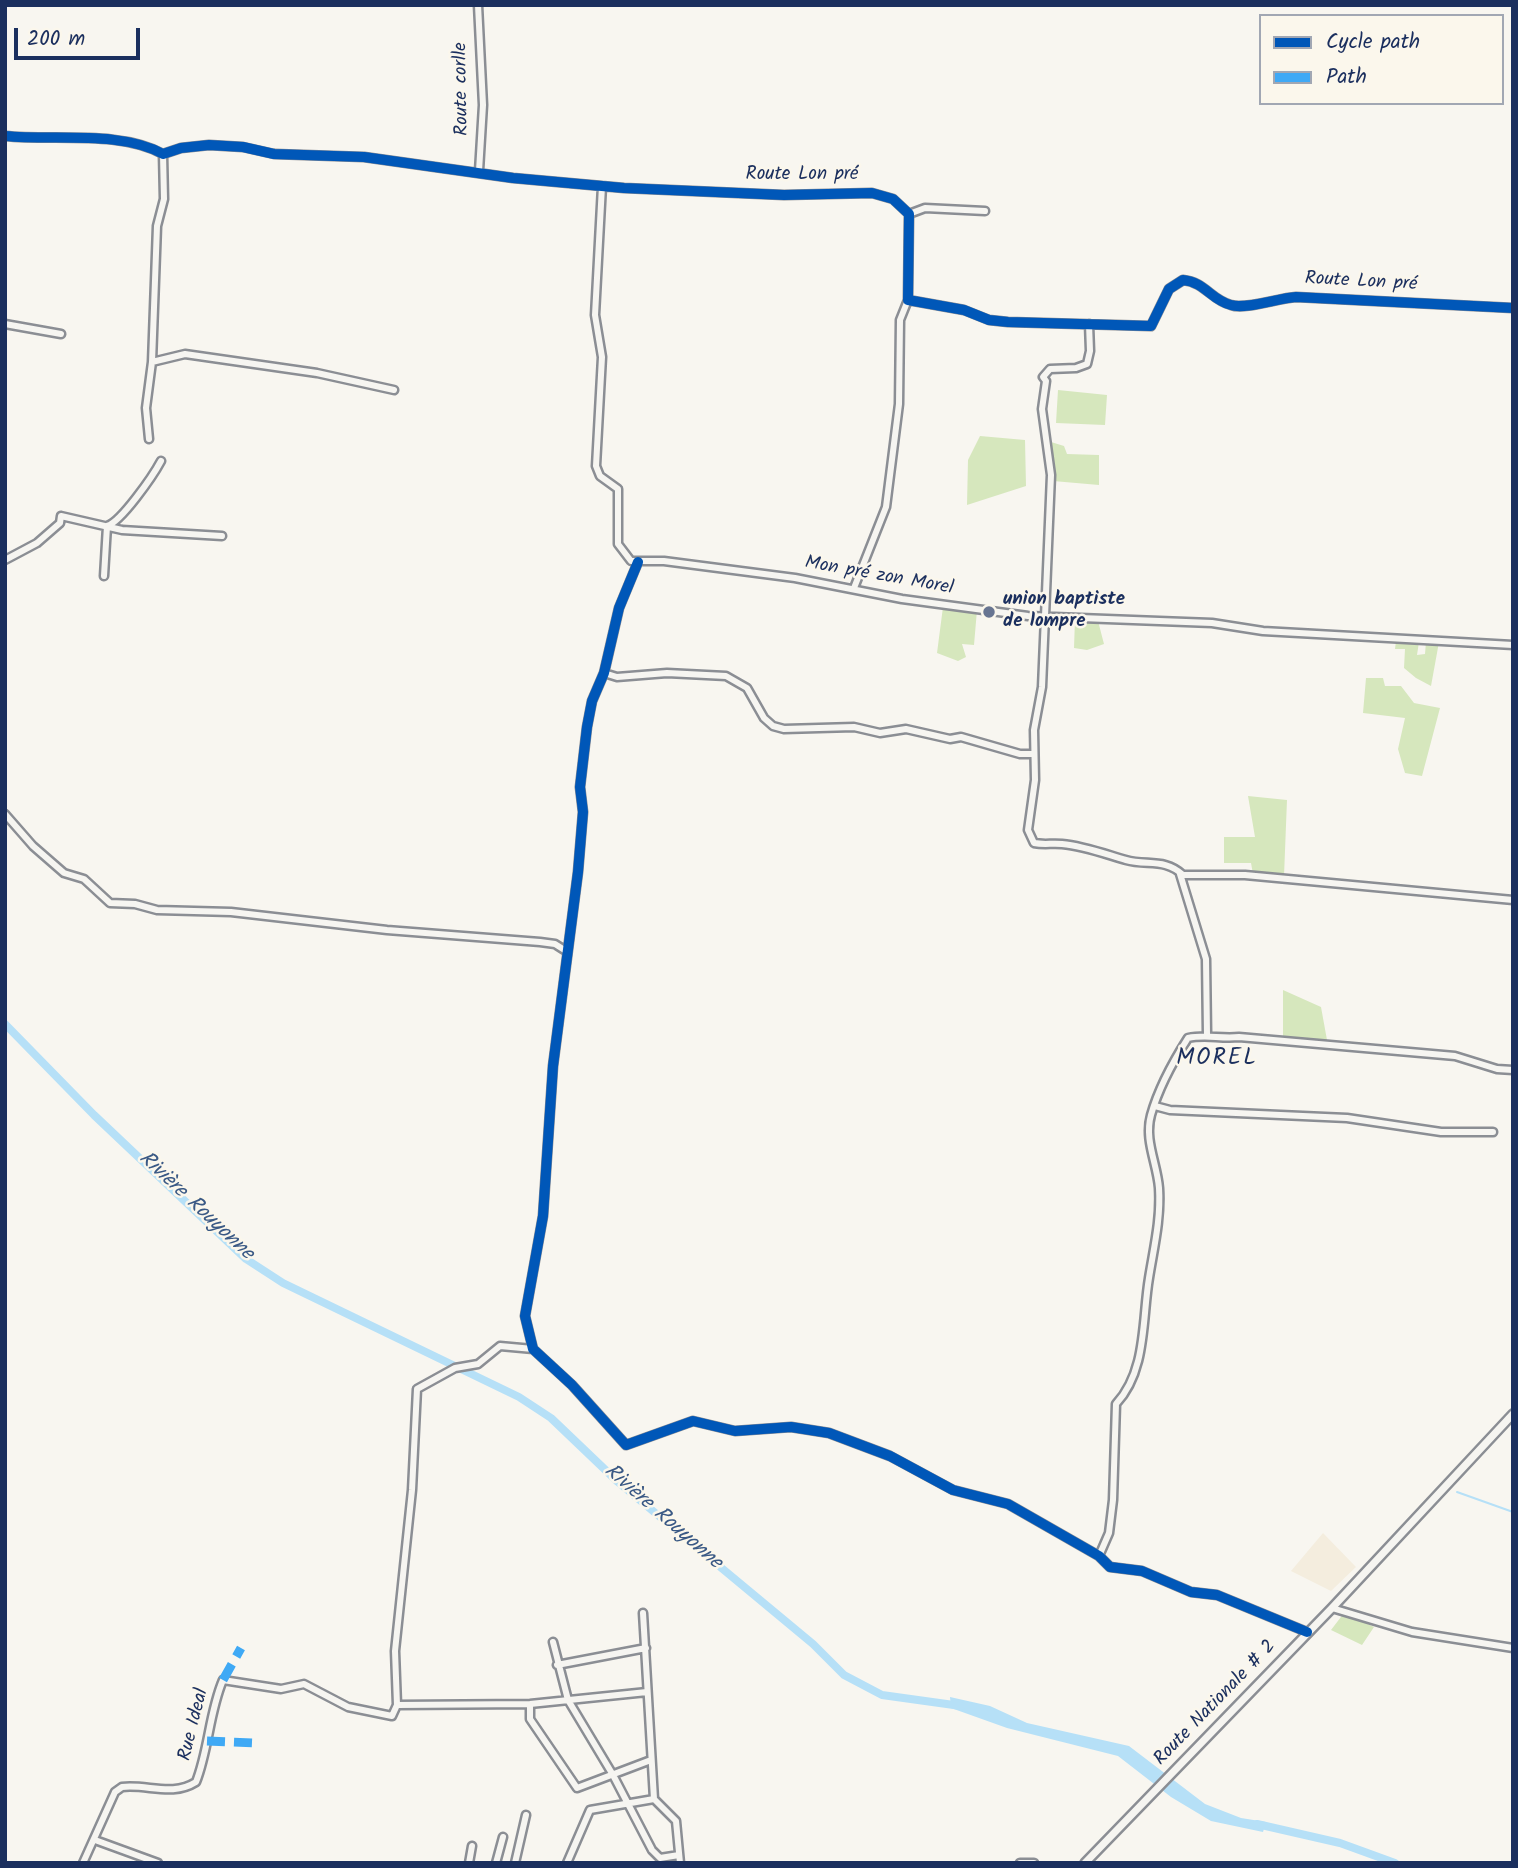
<!DOCTYPE html>
<html>
<head>
<meta charset="utf-8">
<style>
  body { margin:0 }
  #map { position:relative; width:1518px; height:1868px; overflow:hidden; background:#f8f6f0; font-family:Kalam,sans-serif }
  canvas { display:block }
  .frame { position:absolute; inset:0; border:7px solid #1b2f5e; pointer-events:none }
  .legend { position:absolute; left:1259px; top:14px; width:245px; height:91px; box-sizing:border-box; background:#fbf7ec; border:2px solid #a1a7b3; margin:0; padding:9px 12px; list-style:none; font-size:21px; color:#1b2f5e }
  .legend li { display:flex; align-items:center; gap:14px; height:35px }
  .legend b { width:35px; border:2px solid #a1a7b3 }
  .scale { position:absolute; left:14px; top:28px; width:126px; height:32px; box-sizing:border-box; border:4px solid #1b2f5e; border-top:0; padding-left:9px; font-size:21px; line-height:24px; white-space:nowrap; color:#1b2f5e; -webkit-text-stroke:5px #fbf7ec; paint-order:stroke }
</style>
</head>
<body>
<div id="map">
<canvas width="1518" height="1868"></canvas>
<div class="frame"></div>
<ul class="legend">
<li><b style="height:9px;background:#0057b8"></b>Cycle path</li>
<li><b style="height:9px;background:#3fa9f5"></b>Path</li>
</ul>
<div class="scale">200 m</div>
</div>
<script>
const ctx = document.querySelector('canvas').getContext('2d');
ctx.lineJoin = 'round';
function fillPath(path, color) {
  ctx.fillStyle = color;
  ctx.fill(path, 'evenodd');
}
function strokePath(path, color, width, dash) {
  ctx.strokeStyle = color;
  ctx.lineWidth = width;
  ctx.lineCap = dash ? 'butt' : 'round';
  ctx.setLineDash(dash || []);
  ctx.stroke(path);
}
function drawText(font, color, halo, rows, align = 'center') {
  ctx.font = font + ' Kalam,sans-serif';
  ctx.lineWidth = 5;
  ctx.setLineDash([]);
  ctx.textBaseline = 'middle';
  ctx.strokeStyle = halo;
  ctx.fillStyle = color;
  for (const [text, x, y, turn = 0] of rows) {
    ctx.save();
    ctx.translate(x, y);
    ctx.rotate((+turn || 0) * Math.PI / 180);
    ctx.textAlign = isNaN(turn) ? turn : align;
    if (halo) ctx.strokeText(text, 0, 0);
    ctx.fillText(text, 0, 0);
    ctx.restore();
  }
}
fillPath(new Path2D(`
  M1323,1533L1356,1567L1331,1591L1291,1571Z`), '#f4edde');
fillPath(new Path2D(`
  M1058,390L1107,395L1105,425L1056,423Z
  M980,436L1025,440L1026,486L967,505L968,460Z
  M1051,442L1064,446L1067,454L1099,455V485L1053,481Z
  M943,607L977,610L974,645L962,644L966,657L958,661L937,653Z
  M1075,619L1098,621L1104,644L1087,650L1074,648Z
  M1396,641L1419,642L1417,655L1425,654L1426,642H1439L1431,686L1416,678L1404,668L1405,649H1395Z
  M1366,678H1383L1385,686H1401L1414,703L1440,708L1422,776L1405,773L1398,749L1405,718L1363,713Z
  M1248,796L1287,800L1284,876L1253,874L1251,863H1224V837H1255Z
  M1283,990L1321,1007L1327,1040L1283,1038Z
  M1344,1613L1374,1627L1362,1645L1331,1630Z`), '#d6e7bd');
fillPath(new Path2D(`
  M950,1697L990,1706L1027,1723L1129,1746L1205,1804L1241,1818L1266,1822L1263,1832L1211,1821L1171,1797L1118,1756L1007,1728L951,1708Z`), '#b6e0f7');
strokePath(new Path2D(`
  M1457,1492L1513,1512`), '#b6e0f7', 2);
strokePath(new Path2D(`
  M5,1024L94,1115L246,1259L283,1283L519,1397L551,1418L618,1482L813,1644L844,1675L882,1695L961,1706
  M1257,1824L1340,1843L1395,1863`), '#b6e0f7', 8);
const minor = new Path2D(`
  M478,5L483,105L479,171
  M5,136C54,141 120,130 163,154L181,148L209,145L243,147L274,154L364,157L513,178L624,188L784,195L872,193L893,199L909,214L908,300L964,310L989,320L1008,322L1151,326L1169,289L1183,280C1205,282 1211,300 1231,305C1245,310 1278,298 1296,297L1513,308
  M602,186L595,315L602,357L596,466L600,476L618,489V544L631,561H664L795,578L902,599L1028,616L1212,623L1263,631L1513,645
  M909,214L925,208L985,211
  M5,324L61,334
  M1089,324L1090,351L1087,364L1076,368L1050,369L1043,377L1046,381L1042,409L1051,475L1042,687L1034,730L1035,780L1028,830L1034,843C1044,845 1052,843 1062,844C1084,846 1105,854 1126,860C1147,866 1165,858 1183,875H1245L1513,900
  M152,362L185,354L317,373L394,390
  M149,439L146,408L152,362L157,226L164,199L163,154
  M5,560L37,543L60,523L61,516L122,530L222,536
  M638,562L619,608L604,673L592,701L587,727L580,787L583,812L578,872L553,1066L543,1216L525,1316L533,1349L572,1385L626,1445L693,1421L735,1431L791,1427L829,1433L890,1456L953,1490L1008,1504L1099,1556L1110,1567L1142,1571L1191,1592L1217,1595L1307,1632
  M104,576L107,526C121,522 153,476 161,461
  M854,588L886,507L899,404L900,320L908,300
  M604,673L617,677L667,673L726,676L747,688L764,718L773,726L784,729L854,727L880,733L906,729L950,739L961,737L1020,754H1033
  M5,814L33,846L64,873L84,879L110,903L135,904L157,910L231,912L387,930L540,942L555,944L566,951
  M1180,874L1206,959L1207,1034
  M1155,1106L1170,1110L1347,1118L1441,1132H1493
  M1099,1556L1109,1533L1113,1500L1116,1404C1147,1371 1142,1319 1149,1278C1154,1247 1161,1219 1159,1188C1157,1163 1144,1140 1151,1115C1158,1090 1174,1060 1188,1038C1206,1034 1220,1039 1239,1037L1455,1056L1497,1069L1513,1070
  M1332,1608L1412,1632L1513,1648
  M643,1613L654,1799
  M553,1642L568,1700L613,1775L652,1850L660,1858L679,1855
  M557,1665L646,1648
  M530,1704V1719L577,1788L651,1760
  M397,1705L530,1704L647,1692
  M95,1840L158,1863
  M83,1863L115,1792L122,1787C148,1784 172,1797 196,1782C209,1749 209,1713 223,1680L281,1689L304,1684L348,1707L392,1716L397,1705L395,1651L412,1490L417,1389L455,1368L478,1364L500,1346L533,1349
  M469,1863L472,1846
  M496,1863L503,1837
  M515,1863L526,1815
  M567,1863L590,1810L654,1799L676,1821L680,1863
  M1020,1863H1034`);
const major = new Path2D(`
  M1085,1863L1332,1608L1513,1414`);
strokePath(minor, '#8b8e94', 11);
strokePath(major, '#8b8e94', 12);
strokePath(minor, '#f6f5f1', 6);
strokePath(major, '#f6f5f1', 7);
strokePath(new Path2D(`
  M223,1680L241,1648
  M207,1741L255,1743`), '#3fa9f5', 9, [18, 9]);
strokePath(new Path2D(`
  M5,136C54,141 120,130 163,154L181,148L209,145L243,147L274,154L364,157L513,178L624,188L784,195L872,193L893,199L909,214L908,300L964,310L989,320L1008,322L1151,326L1169,289L1183,280C1205,282 1211,300 1231,305C1245,310 1278,298 1296,297L1513,308
  M638,562L619,608L604,673L592,701L587,727L580,787L583,812L578,872L553,1066L543,1216L525,1316L533,1349L572,1385L626,1445L693,1421L735,1431L791,1427L829,1433L890,1456L953,1490L1008,1504L1099,1556L1110,1567L1142,1571L1191,1592L1217,1595L1307,1632`), '#0057b8', 10);
for (const [x, y, r, color] of [
  [989,612,7,"#687591"]
]) {
  const dot = new Path2D();
  dot.arc(x, y, r, 0, 2 * Math.PI);
  ctx.fillStyle = color;
  ctx.fill(dot);
  strokePath(dot, '#fbf7ec', 2.5);
}
drawText('19px', '#1b2f5e', '#fbf7ec', [
  ["Route corlle",463,89,-91],
  ["Route Lon pré",802,176],
  ["Route Lon pré",1361,283,3],
  ["Mon pré zon Morel",879,577,10],
  ["Route Nationale # 2",1216,1704,-46],
  ["Rue Ideal",195,1725,-76]
]);
drawText('bold 19px', '#1b2f5e', '#fbf7ec', [
  ["union baptiste",1003,601],
  ["de lompre",1003,623]
], 'left');
drawText('italic 21px', '#3a5985', '#fbf7ec', [
  ["Rivière Rouyonne",195,1207,43],
  ["Rivière Rouyonne",662,1518,41]
]);
ctx.letterSpacing = '2px';
drawText('23px', '#1b2f5e', '#fbf7ec', [
  ["MOREL",1217,1060]
]);
ctx.letterSpacing = '0px';
</script>
</body>
</html>
